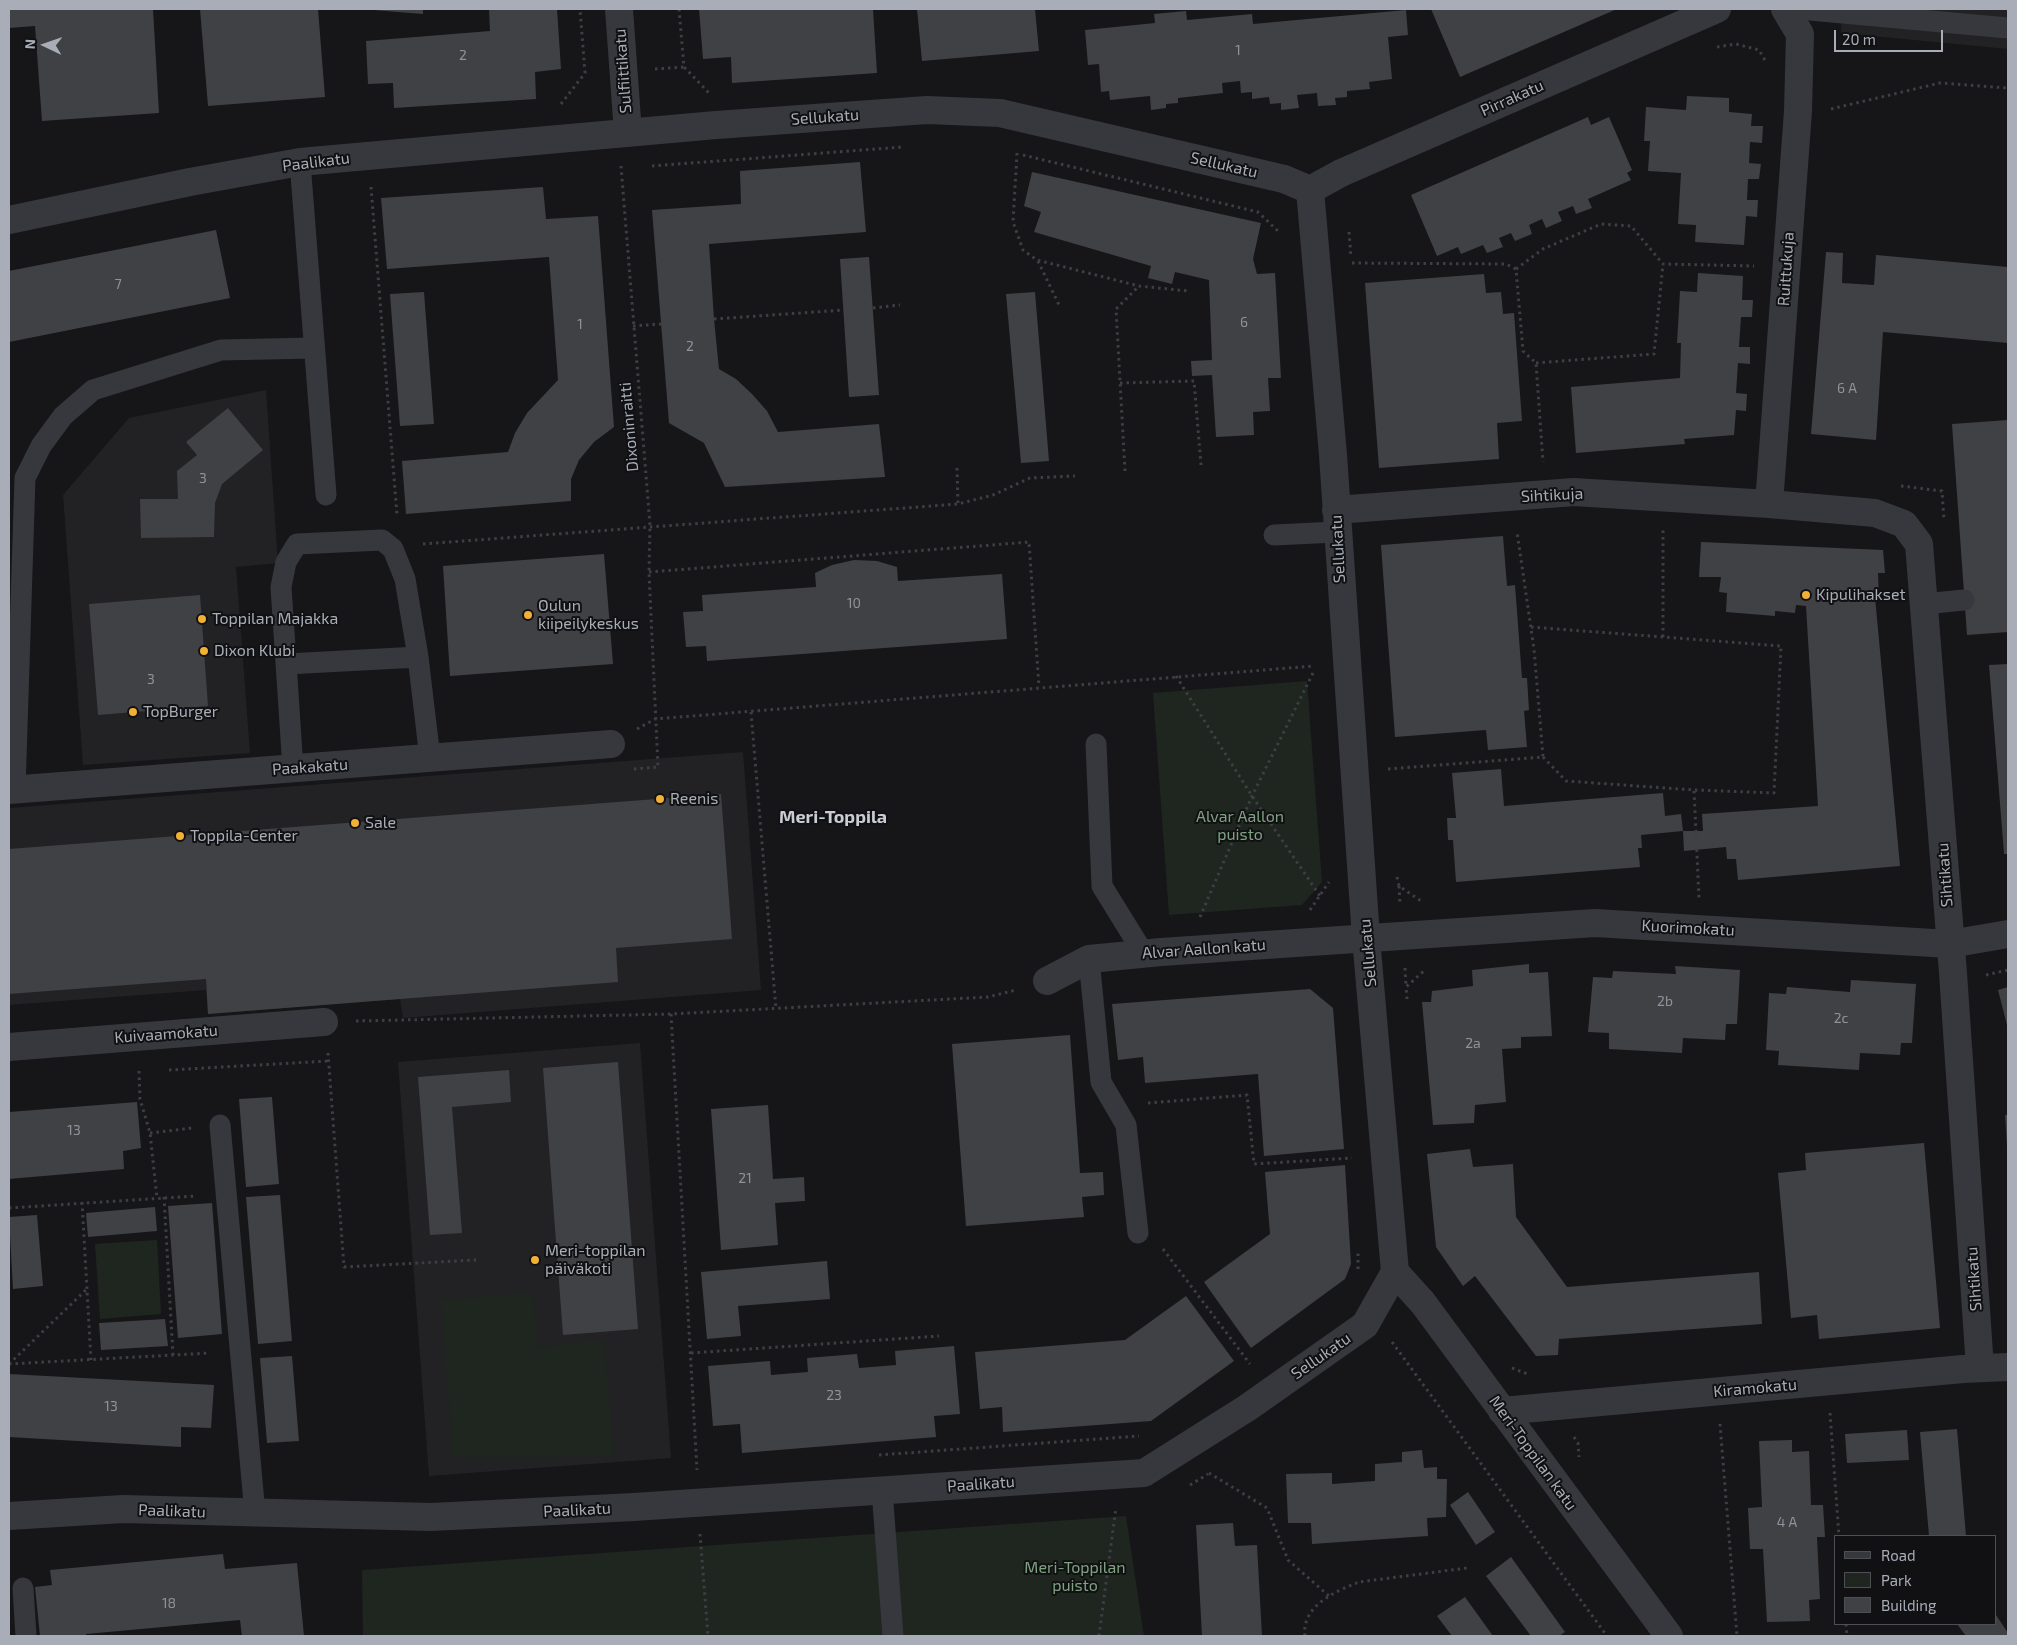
<!DOCTYPE html>
<html>
<head>
<meta charset="utf-8">
<style>
  body { margin:0 }
  #map { position:relative; width:2017px; height:1645px; overflow:hidden; background:#161618; font-family:"Exo 2",sans-serif }
  canvas { display:block }
  .frame { position:absolute; inset:0; border:10px solid #a8adb8; pointer-events:none }
  .legend { position:absolute; left:1834px; top:1535px; width:162px; height:90px; box-sizing:border-box; background:#111113; border:1px solid #4d4f55; margin:0; padding:6px 9px; list-style:none; font-size:15px; color:#a8adb8 }
  .legend li { display:flex; align-items:center; gap:10px; height:25px }
  .legend b { width:25px; border:1px solid #4d4f55 }
  .north { position:absolute; left:20px; top:20px; width:50px; height:50px; -webkit-text-stroke:4px #111113; paint-order:stroke; rotate:273deg; font-size:14px; font-weight:700; line-height:20px; text-align:center; color:#a8adb8 }
  .north::after { content:''; display:block; margin:auto; width:18px; height:22px; background:#a8adb8; clip-path:polygon(50% 0,100% 100%,50% 72%,0 100%) }
  .scale { position:absolute; left:1834px; top:30px; width:109px; height:22px; box-sizing:border-box; border:2px solid #a8adb8; border-top:0; padding-left:6px; font-size:15px; line-height:18px; white-space:nowrap; color:#a8adb8; -webkit-text-stroke:4px #111113; paint-order:stroke }
</style>
</head>
<body>
<div id="map">
<canvas width="2017" height="1645"></canvas>
<div class="frame"></div>
<ul class="legend">
<li><b style="height:6px;background:#37383d"></b>Road</li>
<li><b style="height:14px;background:#1e261f"></b>Park</li>
<li><b style="height:14px;background:#404145"></b>Building</li>
</ul>
<div class="north">N</div>
<div class="scale">20 m</div>
</div>
<script>
const ctx = document.querySelector('canvas').getContext('2d');
ctx.lineJoin = 'round';
function fillPath(path, color) {
  ctx.fillStyle = color;
  ctx.fill(path, 'evenodd');
}
function strokePath(path, color, width, dash) {
  ctx.strokeStyle = color;
  ctx.lineWidth = width;
  ctx.lineCap = dash ? 'butt' : 'round';
  ctx.setLineDash(dash || []);
  ctx.stroke(path);
}
function drawText(font, color, halo, rows, align = 'center') {
  ctx.font = font + ' "Exo 2",sans-serif';
  ctx.lineWidth = 4;
  ctx.setLineDash([]);
  ctx.textBaseline = 'middle';
  ctx.strokeStyle = halo;
  ctx.fillStyle = color;
  for (const [text, x, y, turn = 0] of rows) {
    ctx.save();
    ctx.translate(x, y);
    ctx.rotate((+turn || 0) * Math.PI / 180);
    ctx.textAlign = isNaN(turn) ? turn : align;
    if (halo) ctx.strokeText(text, 0, 0);
    ctx.fillText(text, 0, 0);
    ctx.restore();
  }
}
fillPath(new Path2D(`
  M1842,9H2008V49L1841,33Z
  M266,390L278,563L236,567L250,753L83,765L63,495L129,418Z
  M743,752L761,990L403,1018L400,999L208,1014L206,990L9,1005V808Z
  M640,1043L671,1458L429,1476L398,1062Z`), '#222225');
fillPath(new Path2D(`
  M1307,681L1322,882L1302,905L1169,915L1153,693Z
  M157,1240L161,1314L100,1319L95,1244Z
  M533,1292L537,1347L604,1340L614,1456L453,1458L441,1300Z
  M1126,1516L1144,1636H363L362,1570Z`), '#1e261f');
fillPath(new Path2D(`
  M9,9H153L159,113L42,121L35,26L9,28Z
  M200,9H318L325,97L208,106Z
  M361,9H423V14Z
  M489,9H557L561,69L535,72L536,99L394,108L393,83L368,84L366,41L490,31Z
  M699,9H873L877,73L732,83L731,57L703,59Z
  M917,9H1035L1039,51L922,61Z
  M1431,9H1617L1460,77Z
  M1406,10L1408,35L1388,37L1392,79L1369,82L1370,89L1347,91V97L1335,98L1336,105L1318,106L1317,93L1297,95L1299,108L1281,110V103L1270,104L1269,97L1252,99V92L1241,93L1240,81L1222,83L1223,93L1178,98V103L1166,104V108L1151,110L1150,96L1110,100L1109,91L1101,92L1099,64L1088,65L1085,30L1155,23L1154,14L1186,11L1187,20L1252,14L1253,24Z
  M1687,96L1729,98V112L1752,114L1751,126H1763L1762,143L1750,142L1749,163L1761,164L1759,179H1748L1747,200H1758L1757,217L1746,216L1744,245L1695,242L1696,225L1678,224L1681,173L1648,171L1650,141H1644L1646,107L1686,110Z
  M1588,117L1591,125L1609,117L1632,170L1627,173L1631,180L1588,199L1592,208L1576,214L1573,206L1558,212L1562,221L1546,228L1542,219L1529,225L1532,234L1515,241L1511,233L1499,238L1503,247L1487,253L1483,245L1461,254L1458,247L1437,256L1411,195Z
  M860,162L866,232L709,244L714,319L719,369L736,379L752,394L767,411L778,432L879,424L885,477L725,487L704,443L669,423L652,210L741,204L740,171Z
  M1032,172L1261,223L1253,259L1257,274L1275,273L1281,378H1268L1270,411L1253,412L1254,435L1216,437L1212,375L1192,376L1191,361L1212,360L1209,280L1175,272L1172,284L1148,278L1151,266L1034,232L1041,212L1024,206Z
  M543,187L546,219L598,216L614,427L594,442L579,460L571,479V501L406,514L402,461L508,452L515,433L527,413L558,380L549,257L387,269L381,198Z
  M216,230L230,298L9,342V271Z
  M1826,252L1843,253L1842,283L1874,285L1876,255L2008,267V343L1883,332L1876,440L1811,434Z
  M869,257L879,395L849,397L840,259Z
  M1698,273L1743,276L1742,300H1753L1752,317H1741L1739,347H1750V364L1738,363L1736,393L1747,394L1746,411L1736,410L1734,435L1684,439L1685,444L1576,453L1571,387L1680,378L1681,343H1677L1680,291L1697,292Z
  M1484,274L1486,293L1501,292L1503,314L1514,313L1522,421L1497,423L1499,459L1379,468L1365,283Z
  M424,292L434,424L400,426L390,294Z
  M1035,292L1049,461L1021,463L1006,294Z
  M228,408L263,450L222,484L215,503L214,537L141,538L140,499H178L177,471L197,455L186,442Z
  M2008,420V632L1967,635L1952,424Z
  M1503,536L1507,586L1515,585L1522,678H1527L1529,710L1524,711L1527,747L1488,750L1486,730L1395,737L1381,545Z
  M1701,542L1883,550L1885,573H1878L1879,597H1875L1900,866L1738,880L1736,859H1727L1726,847L1684,851L1683,831L1641,835L1642,848H1638L1640,867L1456,882L1453,840H1448L1447,818H1456L1452,773L1501,769L1504,806L1663,793L1665,816L1681,814L1683,831H1703L1702,814L1818,806L1806,606L1796,605L1795,613L1775,611V616L1726,612L1727,593L1719,592L1721,577H1699Z
  M604,554L613,664L450,676L443,566Z
  M854,560L877,561L897,567L898,581L1002,574L1007,639L707,661L706,646L686,647L683,612L703,611L702,595L816,587L815,573L832,565Z
  M200,595L208,706L98,715L89,604Z
  M2008,664V854H2004L1989,665Z
  M721,794L732,939L616,948L618,982L208,1014L206,979L9,994V849Z
  M1529,964V973L1548,972L1552,1036L1521,1037V1048L1502,1049L1506,1102L1475,1105L1474,1123L1433,1125L1422,1002H1431L1432,991L1473,986L1472,970Z
  M1675,966L1740,970L1737,1024H1726L1725,1040L1683,1038L1682,1053L1609,1049V1033L1588,1032L1593,977L1612,978L1613,971L1676,974Z
  M1851,980L1916,984L1912,1043H1901L1900,1055L1860,1053L1859,1070L1778,1065L1779,1051L1766,1050L1769,993L1786,994L1787,987L1850,992Z
  M2008,987V1029L1998,990Z
  M1310,989L1333,1008L1344,1149L1264,1156L1258,1074L1145,1083L1143,1057L1118,1060L1112,1004Z
  M1070,1035L1080,1173L1103,1172L1104,1195L1082,1197L1084,1217L966,1226L952,1044Z
  M618,1062L638,1329L563,1335L543,1068Z
  M509,1070L511,1102L452,1107L462,1233L430,1235L418,1077Z
  M272,1097L279,1184L246,1187L239,1099Z
  M137,1102L141,1148L123,1151L124,1169L9,1179V1112Z
  M768,1105L773,1179L804,1177L805,1201L775,1203L778,1245L721,1250L711,1109Z
  M2005,1115H2008V1146H2007Z
  M1924,1143L1940,1328L1819,1339L1817,1315L1791,1318L1778,1173L1806,1170L1805,1153Z
  M1470,1149L1473,1167L1513,1164L1516,1217L1567,1287L1759,1272L1762,1324L1559,1339L1558,1355L1536,1356L1475,1276L1463,1286L1436,1247L1427,1154Z
  M1345,1165L1351,1264L1345,1279L1251,1348L1204,1282L1270,1234L1265,1172Z
  M280,1195L292,1341L258,1344L246,1197Z
  M212,1203L222,1334L178,1338L168,1206Z
  M155,1207L157,1231L88,1237L86,1213Z
  M37,1215L43,1286L13,1289L9,1217Z
  M827,1261L830,1299L738,1306L741,1336L707,1339L701,1272Z
  M1186,1296L1234,1361L1151,1421L1003,1432L1002,1407L980,1409L975,1352L1125,1340Z
  M165,1319L168,1346L101,1350L99,1323Z
  M954,1346L960,1414L934,1416L936,1437L742,1453L740,1424L713,1426L708,1366L770,1361L771,1375L808,1372L807,1358L857,1354L859,1368L896,1365L895,1351Z
  M292,1356L299,1441L267,1443L260,1358Z
  M9,1374L214,1385L211,1428L181,1427V1447L9,1437Z
  M1957,1429L1966,1536H1929L1920,1432Z
  M1907,1430L1909,1460L1847,1463L1845,1434Z
  M1792,1440V1452L1809,1451L1811,1505H1823L1825,1537H1817L1820,1599L1809,1600L1810,1621L1767,1622L1763,1549H1750L1748,1508L1762,1507L1759,1441Z
  M1422,1450L1424,1468L1437,1467V1479H1447L1446,1517L1427,1518L1428,1536L1312,1544L1311,1523H1288L1286,1474L1332,1473V1484L1375,1481V1464L1402,1462V1452Z
  M1468,1492L1495,1532L1476,1545L1450,1505Z
  M1233,1523L1235,1546L1257,1545L1262,1636H1202L1196,1525Z
  M223,1554L225,1569L297,1563L304,1636H242L240,1620L86,1634V1636H40L35,1587L52,1585L50,1570Z
  M1511,1557L1565,1632L1559,1636H1531L1486,1576Z
  M1465,1597L1493,1636H1452L1437,1616Z
  M1996,1615L2008,1633V1636H1966L1957,1624H1996Z`), '#404145');
strokePath(new Path2D(`
  M679,9L684,67L709,93
  M1717,47L1736,44L1759,50L1766,62
  M655,69L684,67
  M561,104L585,73L580,9
  M1831,109L1940,83L2008,88
  M1017,153L1013,222L1023,250L1037,260L1139,286L1188,291
  M1023,155L1258,212L1279,232
  M621,166L650,525L649,572L658,767L633,769
  M652,166L903,147
  M371,187L397,515
  M1349,232L1351,258
  M1038,261L1060,307
  M1352,263L1506,264L1516,269L1523,351L1536,363L1543,462
  M1516,269L1543,249L1601,224L1631,226L1663,264L1754,266
  M873,308L900,305
  M714,319L844,310
  M633,326L661,324
  M1536,363L1654,354L1663,264
  M1120,383L1194,381L1201,465
  M957,468L958,504
  M1125,471L1116,309L1139,286
  M1901,486L1942,491L1944,521
  M423,544L958,504L993,495L1030,478L1075,476
  M649,572L1029,542L1039,687
  M1531,627L1781,646L1774,793L1694,790
  M1663,637V530
  M1176,676L1252,796L1320,896
  M751,712L776,1009
  M637,729L655,719L1314,666
  M1543,757L1566,781L1694,790L1699,898
  M1388,769L1543,757L1534,649L1517,532
  M1397,877L1399,886L1421,901
  M1399,886L1400,904
  M1310,910L1329,882
  M1200,917L1252,796L1314,671
  M1405,968L1406,987
  M1986,975L2008,970
  M1407,999L1406,987L1426,969
  M671,1014L697,1470
  M356,1021L671,1014L988,997L1016,990
  M328,1053L344,1267L476,1260
  M169,1070L329,1061
  M139,1071L140,1099L150,1133L157,1198
  M1148,1103L1247,1095L1254,1164L1352,1158
  M150,1133L192,1128
  M164,1197L173,1355
  M82,1202L91,1360
  M9,1208L196,1196
  M1163,1249L1250,1364
  M1358,1269V1252
  M1392,1342L1607,1636
  M691,1353L939,1336
  M9,1364L210,1353
  M9,1364L87,1289
  M1512,1368L1530,1375
  M1830,1413L1839,1536
  M1720,1424L1737,1636
  M1574,1437L1578,1443L1579,1457
  M879,1455L1139,1436
  M1209,1473L1267,1508L1288,1560L1329,1596
  M1190,1485L1208,1474
  M700,1534L708,1636
  M1846,1624L1847,1636
  M1099,1636L1116,1507
  M1305,1636C1301,1606 1336,1591 1359,1582L1467,1568`), '#3d3f44', 3, [2.5, 4]);
strokePath(new Path2D(`
  M1799,9L2008,28
  M300,162L326,495
  M1274,535L1336,532
  M1923,604L1964,600
  M287,664L418,657
  M1096,744L1102,886L1144,954
  M293,769L281,587L286,562L297,544L382,540L393,549L405,579L418,657L430,758
  M15,790L25,478L41,446L63,416L93,390L221,350L313,348
  M1089,959L1101,1082L1126,1125L1138,1233
  M220,1125L255,1514
  M882,1490L893,1636
  M23,1588L26,1636`), '#37383d', 21);
strokePath(new Path2D(`
  M619,9L628,133
  M1310,190L1341,173L1717,9
  M9,220L190,182L300,162L716,125L927,110L1000,113L1284,179L1310,190L1333,455L1366,938L1395,1272L1365,1325L1247,1408L1144,1473L634,1507L431,1517L123,1509L9,1516
  M1769,504L1798,111L1800,34L1785,9
  M1336,510L1574,492L1769,504L1875,513L1904,524L1919,544L1953,973L1980,1368
  M9,790L611,744
  M1047,981L1089,959L1161,952L1595,923L1950,944L2008,934
  M9,1047L324,1022
  M1395,1272L1423,1303L1669,1636
  M1502,1411L1963,1369L2008,1367`), '#37383d', 28);
for (const [x, y, r, color] of [
  [1806,595,5,"#f2b134"],
  [528,615,5,"#f2b134"],
  [202,619,5,"#f2b134"],
  [204,651,5,"#f2b134"],
  [133,712,5,"#f2b134"],
  [660,799,5,"#f2b134"],
  [355,823,5,"#f2b134"],
  [180,836,5,"#f2b134"],
  [535,1260,5,"#f2b134"]
]) {
  const dot = new Path2D();
  dot.arc(x, y, r, 0, 2 * Math.PI);
  ctx.fillStyle = color;
  ctx.fill(dot);
  strokePath(dot, '#111113', 2);
}
drawText('14px', '#8e929b', null, [
  ["1",1238,50],
  ["2",463,55],
  ["7",118,284],
  ["6",1244,322],
  ["1",580,324],
  ["2",690,346],
  ["6 A",1847,388],
  ["3",203,478],
  ["10",854,603],
  ["3",151,679],
  ["2b",1665,1001],
  ["2c",1841,1018],
  ["2a",1473,1043],
  ["13",74,1130],
  ["21",745,1178],
  ["23",834,1395],
  ["13",111,1406],
  ["4 A",1787,1522],
  ["18",169,1603]
]);
drawText('16px', '#a8adb8', '#111113', [
  ["Sulfiittikatu",623,71,-94],
  ["Pirrakatu",1512,98,-24],
  ["Sellukatu",825,117,-4],
  ["Paalikatu",316,162,-7],
  ["Sellukatu",1224,165,13],
  ["Ruittukuja",1786,269,-86],
  ["Dixoninraitti",629,427,-95],
  ["Sihtikuja",1552,495,-3],
  ["Sellukatu",1338,549,-93],
  ["Paakakatu",310,767,-4],
  ["Sihtikatu",1945,875,-94],
  ["Kuorimokatu",1688,928,3],
  ["Alvar Aallon katu",1204,949,-4],
  ["Sellukatu",1368,953,-95],
  ["Kuivaamokatu",166,1034,-4],
  ["Sihtikatu",1974,1279,-94],
  ["Sellukatu",1321,1356,-35],
  ["Kiramokatu",1755,1388,-5],
  ["Meri-Toppilan katu",1533,1453,54],
  ["Paalikatu",981,1484,-4],
  ["Paalikatu",577,1510,-3],
  ["Paalikatu",172,1511,2]
]);
drawText('16px', '#a8adb8', '#111113', [
  ["Kipulihakset",1816,595],
  ["Oulun",538,606],
  ["kiipeilykeskus",538,624],
  ["Toppilan Majakka",212,619],
  ["Dixon Klubi",214,651],
  ["TopBurger",143,712],
  ["Reenis",670,799],
  ["Sale",365,823],
  ["Toppila-Center",190,836],
  ["Meri-toppilan",545,1251],
  ["päiväkoti",545,1269]
], 'left');
drawText('16px', '#7fa381', '#111113', [
  ["Alvar Aallon",1240,817],
  ["puisto",1240,835],
  ["Meri-Toppilan",1075,1568],
  ["puisto",1075,1586]
]);
drawText('bold 18px', '#c9ccd4', '#111113', [
  ["Meri-Toppila",833,817]
]);
</script>
</body>
</html>
